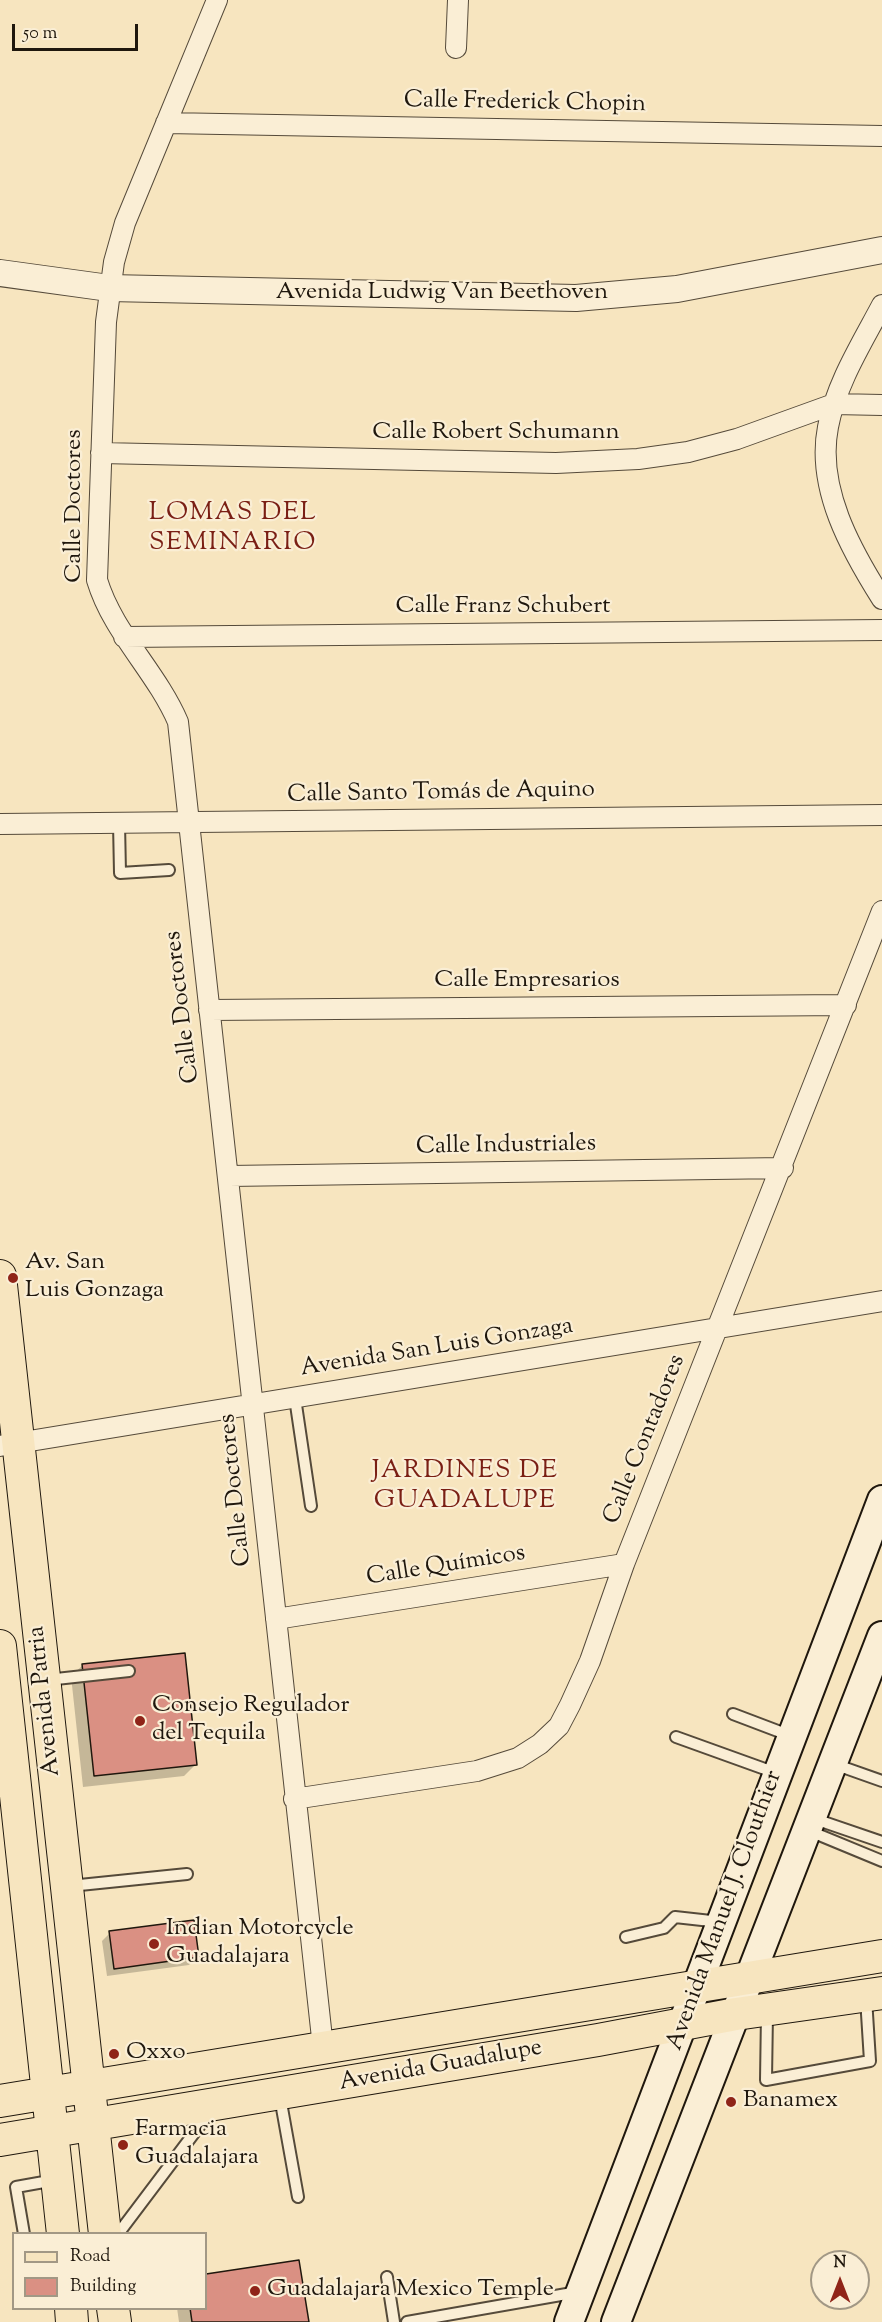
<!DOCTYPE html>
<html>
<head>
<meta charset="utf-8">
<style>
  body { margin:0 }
  #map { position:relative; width:882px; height:2322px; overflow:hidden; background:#f7e5bf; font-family:"Sorts Mill Goudy",serif }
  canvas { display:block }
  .legend { position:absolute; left:12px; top:2232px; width:195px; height:78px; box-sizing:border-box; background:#faeed5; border:2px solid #a29885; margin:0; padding:8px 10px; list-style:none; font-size:18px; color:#1f170d }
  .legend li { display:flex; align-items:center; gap:12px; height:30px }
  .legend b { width:30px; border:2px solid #a29885 }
  .north { position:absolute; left:810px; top:2250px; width:60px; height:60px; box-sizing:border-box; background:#faeed5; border:2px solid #a29885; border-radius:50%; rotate:0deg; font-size:16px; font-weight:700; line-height:24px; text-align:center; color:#1f170d }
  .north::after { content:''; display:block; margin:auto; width:21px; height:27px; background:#8f2418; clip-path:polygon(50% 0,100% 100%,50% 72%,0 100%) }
  .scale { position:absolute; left:12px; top:24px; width:126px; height:27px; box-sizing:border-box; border:3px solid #1f170d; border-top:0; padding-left:8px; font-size:18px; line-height:21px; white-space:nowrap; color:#1f170d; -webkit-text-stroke:4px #faeed5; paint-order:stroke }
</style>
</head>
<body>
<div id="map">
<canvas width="882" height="2322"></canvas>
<ul class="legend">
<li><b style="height:8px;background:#f7e5bf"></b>Road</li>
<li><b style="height:16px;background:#da9083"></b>Building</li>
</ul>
<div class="north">N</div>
<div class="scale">50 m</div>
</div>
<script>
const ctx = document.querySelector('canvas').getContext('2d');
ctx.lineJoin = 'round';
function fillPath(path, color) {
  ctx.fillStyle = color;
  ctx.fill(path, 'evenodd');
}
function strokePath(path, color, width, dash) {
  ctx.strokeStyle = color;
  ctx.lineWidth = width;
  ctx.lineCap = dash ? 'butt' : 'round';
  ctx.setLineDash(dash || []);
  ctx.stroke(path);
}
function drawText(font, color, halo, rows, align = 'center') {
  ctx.font = font + ' "Sorts Mill Goudy",serif';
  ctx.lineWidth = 4.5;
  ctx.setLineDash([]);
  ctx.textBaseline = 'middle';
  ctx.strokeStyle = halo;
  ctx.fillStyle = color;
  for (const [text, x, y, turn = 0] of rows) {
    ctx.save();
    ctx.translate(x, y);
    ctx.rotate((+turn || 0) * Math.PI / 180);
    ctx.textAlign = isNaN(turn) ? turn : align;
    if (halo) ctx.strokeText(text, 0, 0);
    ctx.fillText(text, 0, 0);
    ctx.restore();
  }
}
fillPath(new Path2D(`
  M83,1665L195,1765L184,1776L83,1787L71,1676Z
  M110,1933L197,1956L189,1965L107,1976L102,1941Z
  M298,2262L307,2322H179L177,2308H206V2276Z`), '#0003');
const building = new Path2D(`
  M185,1653L197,1765L94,1776L82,1664Z
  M194,1920L199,1957L114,1969L109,1931Z
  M299,2260L309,2322H192L190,2308H206V2274Z`);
fillPath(building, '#da9083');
strokePath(building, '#1f170d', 1.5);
const service = new Path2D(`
  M119,823L120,873L169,870
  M295,1398L311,1506
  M47,1680L129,1671
  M733,1714L791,1736
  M676,1737L776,1773
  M834,1764L882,1781
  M812,1818L882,1842
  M807,1830L882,1861
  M70,1886L187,1874
  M626,1937L664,1928L675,1917L720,1922
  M767,2013L766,2080L870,2061L866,1998
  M280,2097L298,2197
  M24,2234L16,2187L55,2180
  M118,2234L210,2112
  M387,2277L394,2322
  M407,2322L578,2292`);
const minor = new Path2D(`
  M217,0L125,223L114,262L106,322L97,580C113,633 156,671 178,722L323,2047
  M456,48L458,0
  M166,123L882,136
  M882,305C862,343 836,384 828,427C816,488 851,550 882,599
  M101,453L556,463L638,459L688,452L737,439L834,404L882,405
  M124,637L882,630
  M0,824L882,815
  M209,1010L846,1005
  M229,1176L783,1168
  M0,1446L882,1301
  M276,1619L624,1564
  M294,1799L477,1771L518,1758L540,1744L559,1726L570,1705L590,1661L624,1564L882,911`);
const tertiary = new Path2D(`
  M0,273L109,288L576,298L677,289L882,250`);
const secondary = new Path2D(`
  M569,2322L882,1500
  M616,2322L882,1636`);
const primary = new Path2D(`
  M0,1276L105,2234
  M0,1646L63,2234
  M0,2101L882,1956
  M0,2140L598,2040L736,2014L882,1993
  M71,2308L72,2322
  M113,2308L115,2322`);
strokePath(service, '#554a3a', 14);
strokePath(minor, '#554a3a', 22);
strokePath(tertiary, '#554a3a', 28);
strokePath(secondary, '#1f170d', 32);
strokePath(primary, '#1f170d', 34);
strokePath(service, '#faeed5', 10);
strokePath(minor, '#faeed5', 20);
strokePath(tertiary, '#faeed5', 26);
strokePath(secondary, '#faeed5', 28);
strokePath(primary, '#f7e5bf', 32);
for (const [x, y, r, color] of [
  [13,1278,6,"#8f2418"],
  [140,1721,6,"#8f2418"],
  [154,1944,6,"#8f2418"],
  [114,2054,6,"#8f2418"],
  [731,2102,6,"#8f2418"],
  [123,2145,6,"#8f2418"],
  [255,2291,6,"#8f2418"]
]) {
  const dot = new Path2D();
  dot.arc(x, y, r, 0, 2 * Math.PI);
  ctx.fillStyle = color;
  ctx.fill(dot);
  strokePath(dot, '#faeed5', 2);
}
drawText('24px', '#1f170d', '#faeed5', [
  ["Calle Frederick Chopin",525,104,1],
  ["Avenida Ludwig Van Beethoven",442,294],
  ["Calle Robert Schumann",496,434],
  ["Calle Doctores",76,506,-90],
  ["Calle Franz Schubert",503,608],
  ["Calle Santo Tomás de Aquino",441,794,-1],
  ["Calle Empresarios",527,982],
  ["Calle Doctores",184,1007,-97],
  ["Calle Industriales",506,1147,-1],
  ["Avenida San Luis Gonzaga",437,1349,-9],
  ["Calle Contadores",646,1440,-68],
  ["Calle Doctores",237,1490,-96],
  ["Calle Químicos",446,1567,-9],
  ["Avenida Patria",46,1701,-96],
  ["Avenida Manuel J. Clouthier",726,1911,-70],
  ["Avenida Guadalupe",441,2067,-10]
]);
drawText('24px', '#1f170d', '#faeed5', [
  ["Av. San",25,1264],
  ["Luis Gonzaga",25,1292],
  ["Consejo Regulador",152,1707],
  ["del Tequila",152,1735],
  ["Indian Motorcycle",166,1930],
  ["Guadalajara",166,1958],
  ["Oxxo",126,2054],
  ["Banamex",743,2102],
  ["Farmacia",135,2131],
  ["Guadalajara",135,2159],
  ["Guadalajara Mexico Temple",267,2291]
], 'left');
ctx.letterSpacing = '1.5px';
drawText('26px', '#7a1f14', '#faeed5', [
  ["LOMAS DEL",233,515],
  ["SEMINARIO",233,545],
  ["JARDINES DE",465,1473],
  ["GUADALUPE",465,1503]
]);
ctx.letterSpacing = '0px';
</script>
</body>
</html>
